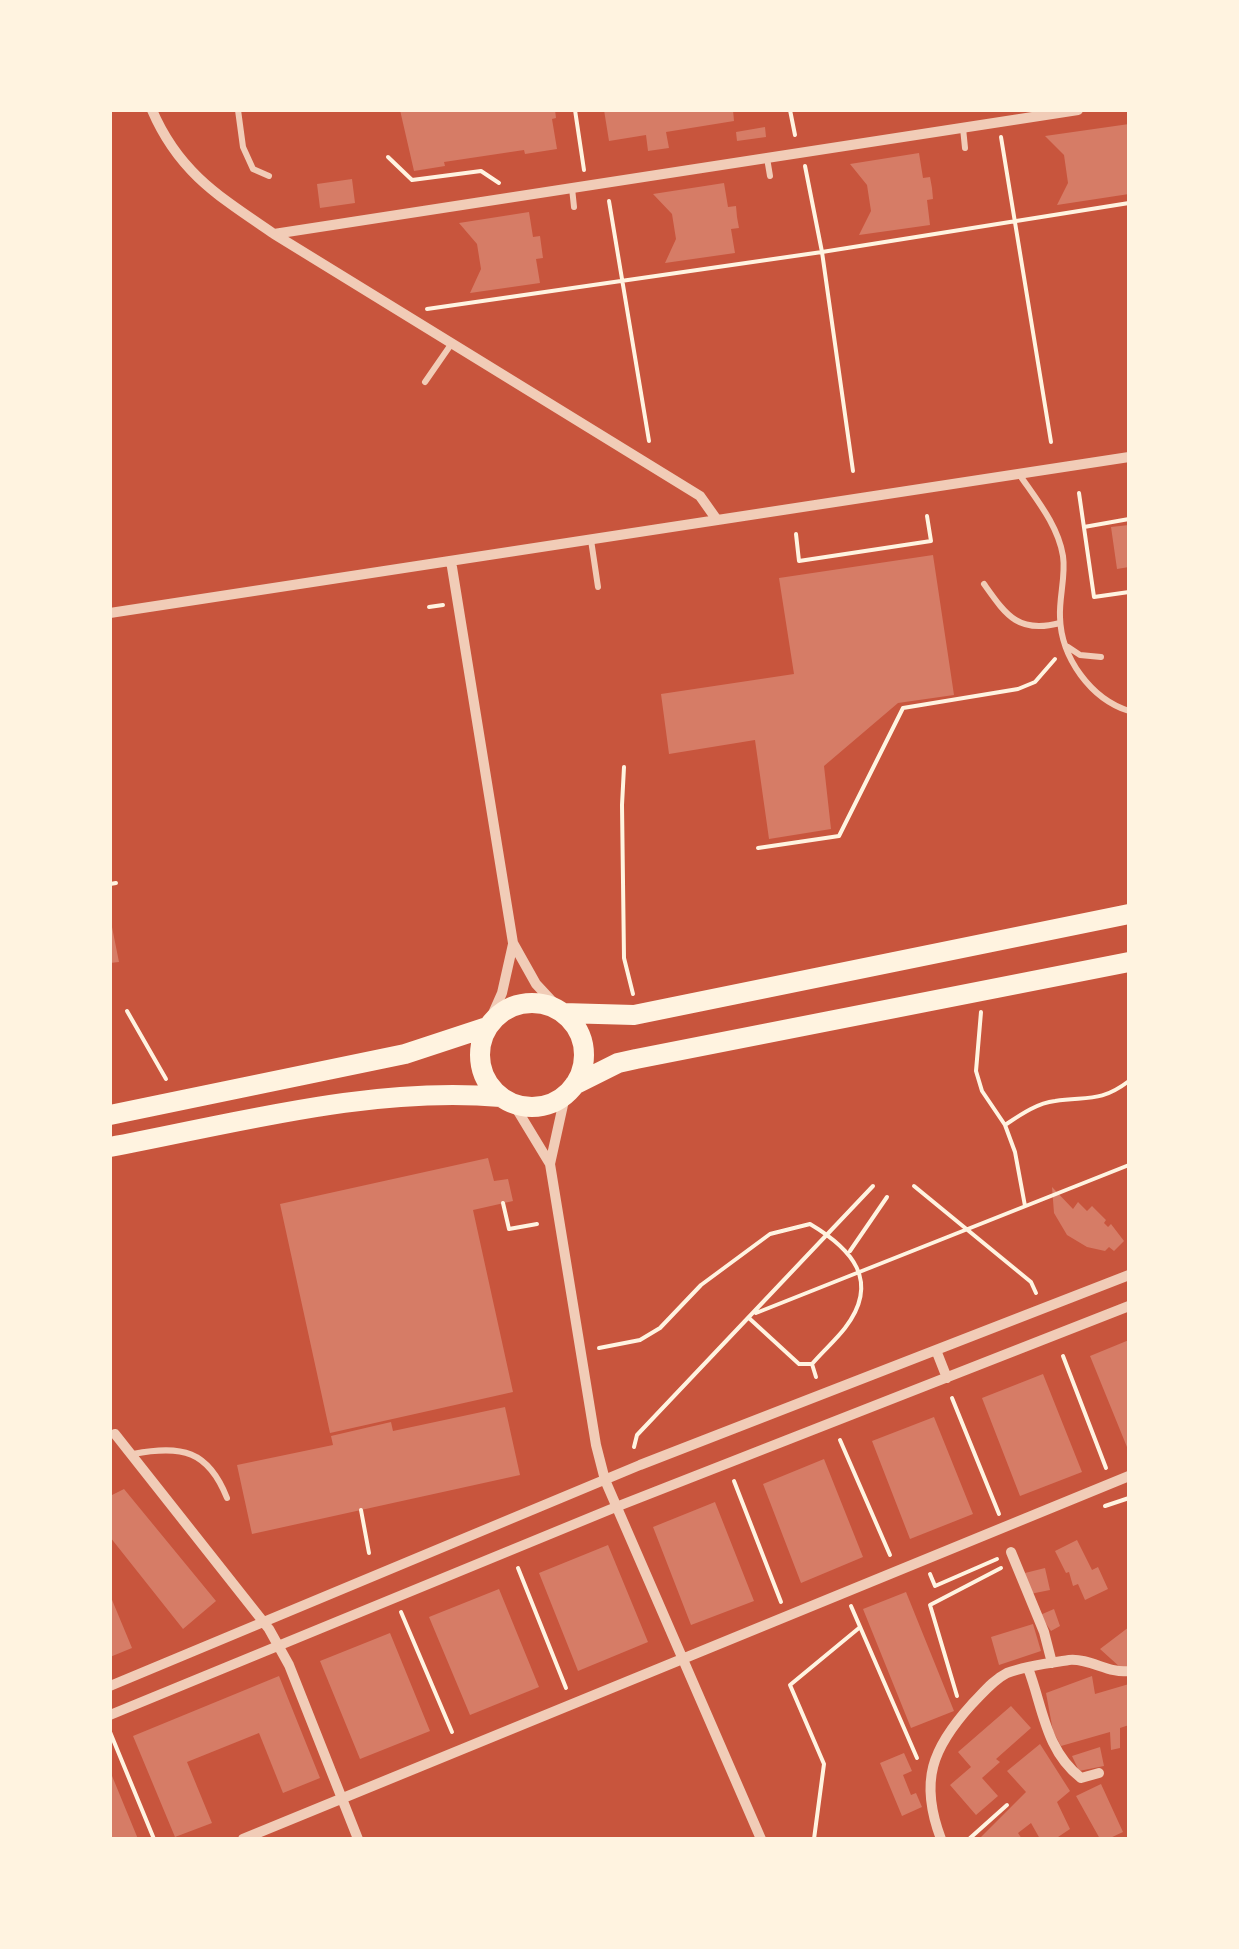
<!DOCTYPE html>
<html>
<head>
<meta charset="utf-8">
<style>
  body { margin:0 }
  #map { position:relative; width:1239px; height:1949px; overflow:hidden; background:#c8553d; font-family:"Source Serif 4",serif }
  canvas { display:block }
  .frame { position:absolute; inset:0; border:112px solid #fff3e0; pointer-events:none }
</style>
</head>
<body>
<div id="map">
<canvas width="1239" height="1949"></canvas>
<div class="frame"></div>
</div>
<script>
const ctx = document.querySelector('canvas').getContext('2d');
ctx.lineJoin = 'round';
function fillPath(path, color) {
  ctx.fillStyle = color;
  ctx.fill(path, 'evenodd');
}
function strokePath(path, color, width, dash) {
  ctx.strokeStyle = color;
  ctx.lineWidth = width;
  ctx.lineCap = dash ? 'butt' : 'round';
  ctx.setLineDash(dash || []);
  ctx.stroke(path);
}
fillPath(new Path2D(`
  M400,110H555L556,118L552,119L557,149L525,154L524,150L444,162L445,166L414,171Z
  M604,110H733L734,121L666,132L669,148L648,151L646,135L609,141Z
  M1129,124V194L1057,205L1068,183L1064,155L1045,136Z
  M765,127L766,137L737,141L736,132Z
  M919,153L923,178L930,177L932,188L933,199L927,200L930,225L859,235L871,211L867,185L850,164Z
  M352,179L355,203L320,208L317,184Z
  M724,183L728,207L736,206L737,217L739,228L731,229L735,253L665,263L676,239L672,214L653,194Z
  M529,212L533,237L540,236L543,258L536,259L540,283L470,293L481,269L477,244L459,223Z
  M1129,525V567L1117,569L1111,527Z
  M933,555L954,695L898,703L824,766L831,829L769,839L755,740L669,754L661,694L794,674L779,578Z
  M110,917L119,962L110,963Z
  M488,1158L494,1181L508,1179L513,1201L473,1210L513,1392L330,1433L280,1204Z
  M1052,1187L1073,1209L1078,1202L1087,1211L1092,1206L1106,1220L1104,1223L1108,1227L1111,1224L1124,1241L1114,1251L1109,1247L1105,1251L1087,1247L1067,1235L1054,1213Z
  M1129,1340V1452L1090,1356Z
  M1043,1374L1082,1472L1020,1496L982,1398Z
  M505,1407L520,1475L252,1534L237,1465L333,1445L331,1436L391,1422L393,1431Z
  M934,1417L973,1514L910,1539L872,1441Z
  M824,1459L863,1557L801,1583L763,1484Z
  M124,1489L216,1601L183,1629L110,1537V1496Z
  M715,1502L754,1601L691,1625L653,1527Z
  M1077,1540L1092,1570L1098,1567L1108,1589L1085,1600L1078,1584L1073,1586L1069,1572L1066,1573L1055,1551Z
  M608,1545L648,1642L578,1671L539,1573Z
  M1045,1568L1050,1590L1030,1594L1025,1573Z
  M499,1589L539,1687L470,1715L429,1617Z
  M906,1592L954,1711L911,1728L863,1609Z
  M110,1595L132,1648L110,1657Z
  M1054,1609L1060,1626L1051,1631L1040,1615Z
  M1033,1624L1041,1651L999,1665L991,1637Z
  M1129,1627V1666L1121,1668L1100,1649Z
  M390,1633L430,1731L360,1759L320,1661Z
  M279,1676L320,1778L283,1793L259,1733L187,1762L212,1823L175,1837L133,1736Z
  M1092,1676L1095,1694L1129,1684V1725L1120,1728V1748L1111,1750L1110,1732L1061,1746L1053,1731L1046,1693Z
  M1011,1706L1031,1728L996,1759L1000,1762L982,1778L998,1796L976,1815L950,1785L971,1767L958,1752Z
  M1040,1744L1070,1791L1057,1802L1070,1829L1055,1839H1040L1031,1823L1018,1833L1022,1839H979L1026,1792L1007,1771Z
  M1100,1747L1104,1766L1079,1771L1072,1756Z
  M904,1753L912,1771L903,1775L911,1795L916,1793L922,1807L902,1816L880,1763Z
  M110,1771L138,1839H110Z
  M1101,1784L1123,1832L1108,1839H1100L1076,1796Z`), '#d67c66');
strokePath(new Path2D(`
  M575,110L584,170
  M790,110L795,135
  M1001,137L1051,442
  M388,157L412,180L481,171L499,183
  M805,166L822,252L853,471
  M609,201L649,441
  M427,309L822,252L1129,203
  M1079,493L1094,597L1129,592
  M1084,527L1129,519
  M796,534L799,561L931,541L927,516
  M429,607L443,605
  M624,767L622,805L624,958L633,994
  M758,848L839,836L903,708L1018,689L1035,682L1055,659
  M110,884L116,883
  M127,1011L166,1079
  M981,1012L976,1071L982,1091L1005,1125L1015,1152L1025,1206
  M1005,1125C1020,1115 1037,1103 1055,1101C1087,1096 1100,1103 1129,1081
  M914,1186L1031,1282L1036,1293
  M503,1203L509,1229L537,1224
  M850,1251L887,1197
  M756,1313L1129,1165
  M750,1319L799,1364H812
  M599,1348L640,1340L660,1328L701,1285L770,1234L810,1224C852,1249 881,1281 845,1328C835,1341 822,1352 812,1364L816,1377
  M1063,1356L1106,1468
  M952,1398L999,1514
  M840,1440L890,1555
  M634,1447L637,1435L873,1186
  M734,1481L781,1602
  M1105,1506L1129,1498
  M361,1510L369,1553
  M518,1568L566,1688
  M930,1574L935,1586L997,1559
  M851,1606L917,1758
  M401,1612L452,1732
  M957,1696L930,1605L1001,1568
  M110,1732L154,1839
  M814,1839L824,1764L790,1685L859,1628
  M969,1839L1007,1805`), '#fff3e0', 4);
strokePath(new Path2D(`
  M238,110L243,147L253,169L269,176
  M963,128L965,148
  M767,158L770,176
  M572,188L574,207
  M425,382L452,343
  M1019,474C1036,499 1058,525 1063,556C1066,576 1059,597 1060,617C1061,658 1091,699 1129,711
  M591,540L598,587
  M984,584C1006,615 1018,634 1060,623
  M1068,647L1080,655L1101,657
  M133,1454C182,1445 208,1450 227,1498`), '#f1ccb7', 6);
strokePath(new Path2D(`
  M152,110C179,173 220,197 274,234L700,496L717,520
  M274,234L1078,110
  M451,561L513,943L536,984L563,1013
  M110,613L1129,457
  M487,1027L502,993L513,944
  M565,1096L550,1164L596,1445L605,1480L761,1839
  M513,1103L550,1164
  M936,1350L947,1378
  M115,1434L269,1629L289,1665L358,1839
  M1011,1552L1044,1632L1052,1663
  M1028,1668C1043,1707 1045,1750 1081,1778L1099,1773
  M110,1686L640,1465L1129,1275
  M110,1715L616,1507L1129,1306
  M243,1839L1129,1476
  M941,1839C919,1781 932,1748 972,1704C983,1693 993,1680 1007,1673C1025,1666 1049,1663 1069,1660C1090,1658 1109,1674 1129,1671`), '#f1ccb7', 10);
strokePath(new Path2D(`
  M480 1055a52 52 0 1 1 104 0a52 52 0 1 1-104 0Z
  M563,1013L634,1015L1129,914
  M574,1085L618,1063L636,1059L1129,962
  M110,1115L405,1054L487,1027
  M110,1147C238,1123 370,1086 501,1097`), '#fff3e0', 20);
</script>
</body>
</html>
